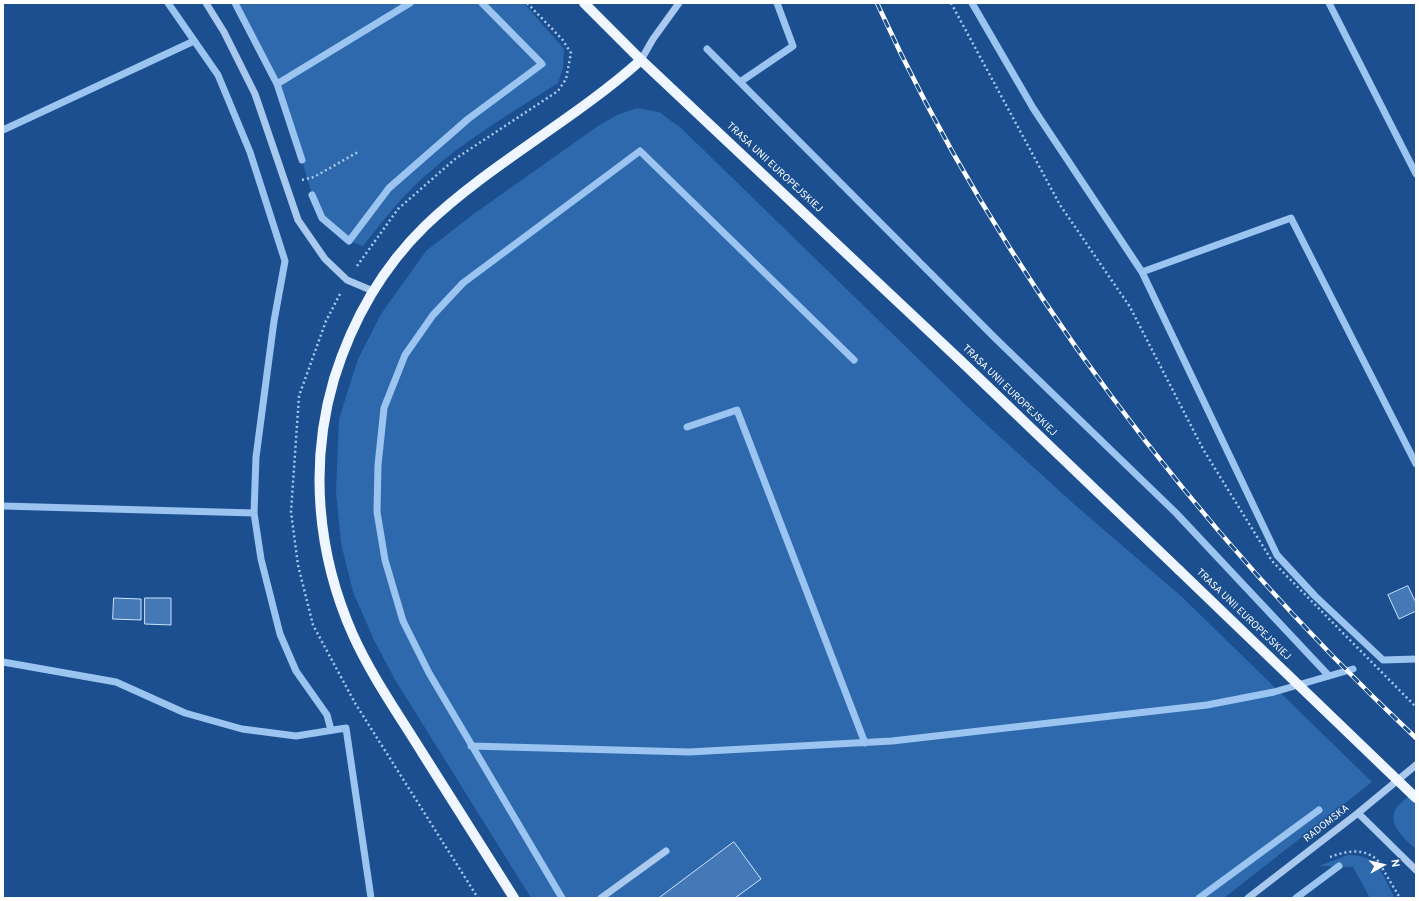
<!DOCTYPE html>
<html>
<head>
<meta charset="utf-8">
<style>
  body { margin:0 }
  #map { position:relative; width:1419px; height:901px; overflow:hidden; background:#1b4f8f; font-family:Overpass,sans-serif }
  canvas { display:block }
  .frame { position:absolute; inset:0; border:4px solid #fff; pointer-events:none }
  .north { position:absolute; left:1363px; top:845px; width:40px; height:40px; -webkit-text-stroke:3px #1b4f8f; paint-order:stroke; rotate:82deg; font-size:11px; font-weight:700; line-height:16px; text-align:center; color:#fff }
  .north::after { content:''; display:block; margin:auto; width:14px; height:18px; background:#fff; clip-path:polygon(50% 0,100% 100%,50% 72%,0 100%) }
</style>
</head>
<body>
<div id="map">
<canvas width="1419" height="901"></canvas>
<div class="frame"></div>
<div class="north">N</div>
</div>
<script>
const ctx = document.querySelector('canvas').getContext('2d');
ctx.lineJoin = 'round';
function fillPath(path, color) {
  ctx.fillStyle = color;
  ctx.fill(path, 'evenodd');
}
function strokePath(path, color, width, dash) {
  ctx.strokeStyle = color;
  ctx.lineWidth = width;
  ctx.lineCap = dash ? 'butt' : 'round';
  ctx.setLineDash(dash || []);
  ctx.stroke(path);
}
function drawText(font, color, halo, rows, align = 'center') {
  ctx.font = font + ' Overpass,sans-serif';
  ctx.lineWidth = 3;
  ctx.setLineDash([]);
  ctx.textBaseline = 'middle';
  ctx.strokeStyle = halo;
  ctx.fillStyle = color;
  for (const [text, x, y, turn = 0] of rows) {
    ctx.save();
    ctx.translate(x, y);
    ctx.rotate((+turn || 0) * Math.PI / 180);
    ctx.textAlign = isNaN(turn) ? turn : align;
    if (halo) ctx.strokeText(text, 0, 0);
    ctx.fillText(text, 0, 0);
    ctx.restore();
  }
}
fillPath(new Path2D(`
  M235,3H524L564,49L563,68L558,83C513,112 466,139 426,175C402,196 383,221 363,246L349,241L322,218L312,195L302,160L277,84Z
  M637,108L659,112L681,128L976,415L1075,505L1181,596L1372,782L1224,898H531L394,678L374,640L353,592L341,543L336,492L339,419L358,359L381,314L426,251L475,213L598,126L617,115Z
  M1416,790V849C1406,840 1385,824 1397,807C1402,801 1410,796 1416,790Z
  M1348,855C1380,855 1381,874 1395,898H1370L1353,867L1319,866Z`), '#2e69ad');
strokePath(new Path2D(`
  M168,3L218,75L250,152L285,261L274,321L256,457L254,513L261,559L280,634L296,671L327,715L331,730
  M235,3L277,84L302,160
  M972,3L1033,108L1142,272L1277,555L1315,596L1383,660L1416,659
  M1329,3L1416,174
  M707,49L996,339L1176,513L1329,676
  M740,82L793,46L777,3
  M277,84L410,3
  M3,130L194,41
  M312,195L322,218L349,241L389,188L468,119L542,64L482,3
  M1142,272L1291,218L1416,464
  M687,427L737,410L865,743
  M3,506L254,513
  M3,662L116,682L185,713L242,729L296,736L346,728L371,898
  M471,746L689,752L892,741L1207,705L1274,692L1353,669
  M562,898L429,673L403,621L385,560L377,512L378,465L384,408L405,355L433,315L463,283L640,151L854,360
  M1199,898L1319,810
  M1296,898L1339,866`), '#9cc4f0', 7);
const building = new Path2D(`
  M1408,586L1416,603V611L1399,619L1388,595Z
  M114,598L141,599V620L113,619Z
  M145,598H171V625L145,624Z
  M734,842L761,879L735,898H659Z`);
fillPath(building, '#4478b7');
strokePath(building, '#cfe3fa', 1);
strokePath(new Path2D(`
  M951,3L1060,205L1130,307L1203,449L1272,561L1416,707
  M302,180L314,177L358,152
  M357,266L398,209L455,159L558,91L566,79L571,53L562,39L527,3
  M340,294L326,321L299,396L291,512L298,565L313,625L355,703L478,898
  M1330,857C1346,851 1365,847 1378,861L1400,898`), '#a9c9ee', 2.5, [2, 3]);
strokePath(new Path2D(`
  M206,3L224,32L255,94L298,220L325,259L347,280L373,291
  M641,60L653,39L679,3
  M1358,813L1416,870
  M601,898L666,851
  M1248,898L1358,813L1416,765`), '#a9c9ee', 7);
strokePath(new Path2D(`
  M584,3L641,60L962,362L1179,570
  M514,898C484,850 453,802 423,754C399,715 372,677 353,635C317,554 309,464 334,379C352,321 382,268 425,226C491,163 573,121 641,60`), '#f0f6ff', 10);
const rail = new Path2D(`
  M877,3C1001,276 1198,533 1416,738`);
strokePath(rail, '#fff', 4.5);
strokePath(rail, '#1b4f8f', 3, [9]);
strokePath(new Path2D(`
  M1179,570L1416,798`), '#f0f6ff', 10);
drawText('10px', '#fff', '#1b4f8f', [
  ["TRASA UNII EUROPEJSKIEJ",774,168,43],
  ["TRASA UNII EUROPEJSKIEJ",1009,391,44],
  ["TRASA UNII EUROPEJSKIEJ",1243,615,44],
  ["RADOMSKA",1327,824,-38]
]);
</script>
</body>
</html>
